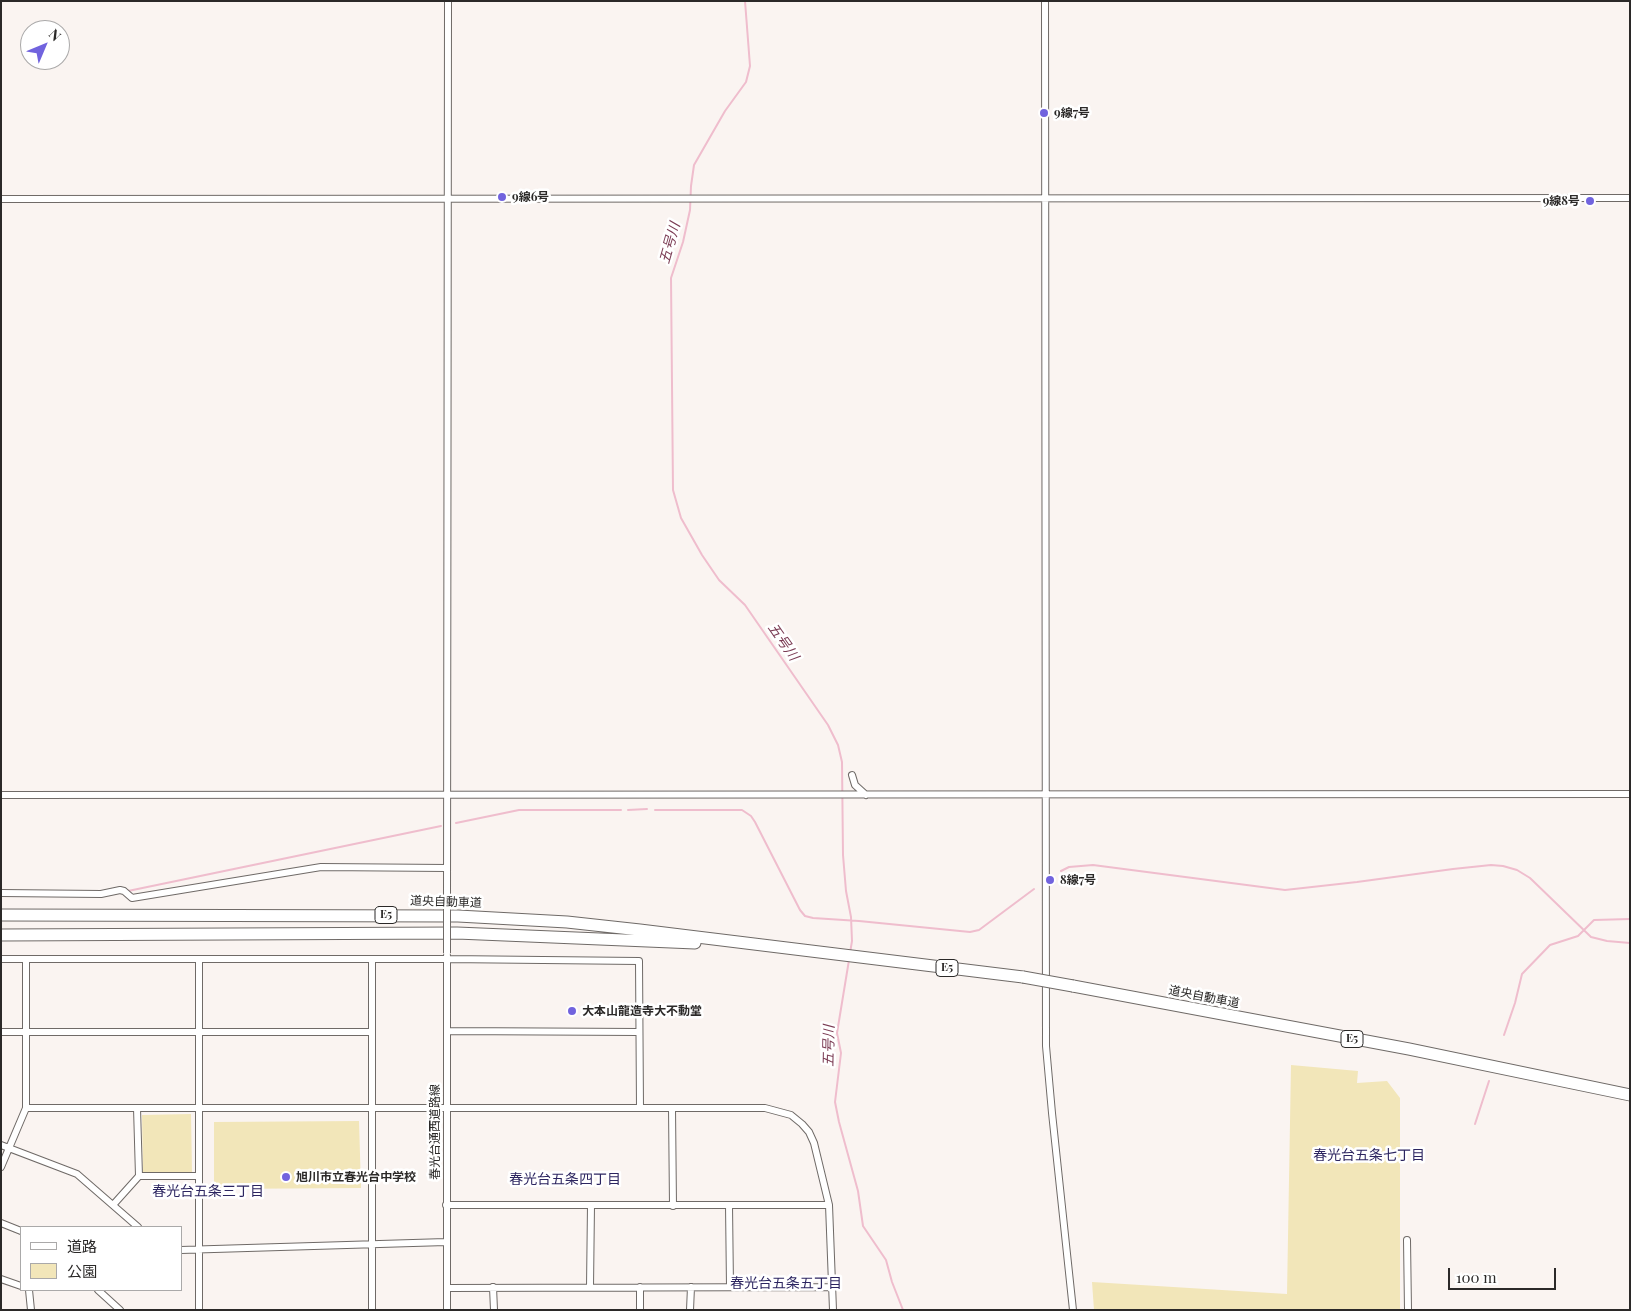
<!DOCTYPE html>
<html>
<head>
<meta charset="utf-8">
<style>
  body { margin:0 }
  #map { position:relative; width:1631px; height:1311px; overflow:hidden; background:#faf4f1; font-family:"Playfair Display","Noto Sans JP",serif }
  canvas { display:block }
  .frame { position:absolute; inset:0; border:2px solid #2b2928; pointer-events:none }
  .legend { position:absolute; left:20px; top:1226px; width:162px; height:65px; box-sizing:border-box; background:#fff; border:1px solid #aaa9a9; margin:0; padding:6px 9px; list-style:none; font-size:15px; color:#2b2928 }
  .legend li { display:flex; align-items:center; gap:10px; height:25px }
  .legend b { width:25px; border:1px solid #aaa9a9 }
  .north { position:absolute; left:20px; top:20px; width:50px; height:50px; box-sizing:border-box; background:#fff; border:1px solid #aaa9a9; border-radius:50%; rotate:45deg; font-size:14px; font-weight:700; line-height:20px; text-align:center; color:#2b2928 }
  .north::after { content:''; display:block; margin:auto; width:18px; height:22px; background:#7163de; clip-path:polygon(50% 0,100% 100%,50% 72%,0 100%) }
  .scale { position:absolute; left:1448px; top:1268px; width:108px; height:22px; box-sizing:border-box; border:2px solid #2b2928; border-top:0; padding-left:6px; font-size:15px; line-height:18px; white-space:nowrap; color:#2b2928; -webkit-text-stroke:4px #fff; paint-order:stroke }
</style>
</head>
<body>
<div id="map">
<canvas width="1631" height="1311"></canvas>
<div class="frame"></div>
<ul class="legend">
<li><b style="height:6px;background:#fff"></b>道路</li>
<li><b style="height:14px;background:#f2e6b9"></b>公園</li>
</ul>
<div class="north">N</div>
<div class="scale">100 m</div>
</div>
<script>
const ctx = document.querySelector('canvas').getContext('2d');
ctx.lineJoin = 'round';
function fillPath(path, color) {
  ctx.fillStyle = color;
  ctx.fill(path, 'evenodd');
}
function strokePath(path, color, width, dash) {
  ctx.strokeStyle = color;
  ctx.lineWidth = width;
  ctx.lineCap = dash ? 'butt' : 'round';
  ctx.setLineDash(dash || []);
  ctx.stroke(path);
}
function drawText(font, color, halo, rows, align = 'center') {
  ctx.font = font + ' "Playfair Display","Noto Sans JP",serif';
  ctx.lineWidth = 5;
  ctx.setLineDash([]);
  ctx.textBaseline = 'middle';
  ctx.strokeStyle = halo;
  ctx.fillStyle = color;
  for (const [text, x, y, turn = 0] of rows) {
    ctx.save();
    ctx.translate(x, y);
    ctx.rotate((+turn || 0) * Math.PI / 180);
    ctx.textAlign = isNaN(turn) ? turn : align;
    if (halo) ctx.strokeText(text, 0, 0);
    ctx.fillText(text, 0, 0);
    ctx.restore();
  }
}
fillPath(new Path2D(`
  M1291,1065L1358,1071L1357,1083L1387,1081L1400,1098V1310H1094L1092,1282L1287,1294Z
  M191,1114L192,1172H143L142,1115Z
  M359,1121L361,1188L214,1189V1122Z`), '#f2e6b9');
strokePath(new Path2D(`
  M745,1L750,66L746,82L725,111L694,165L691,186L690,210L683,242L671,278L673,490L681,518L702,555L719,580L745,605L828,725L838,745L842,762L843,855L846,891L851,917L852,941L850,953
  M628,810L647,809
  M655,810H742L751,816L755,822L800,910L805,916L813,918L859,921L970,932L979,930L1034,889
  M456,823L519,810H621
  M1061,871L1069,867L1093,865L1285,890L1357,882L1453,869L1491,865L1503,866L1517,870L1530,878L1591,937L1607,941L1630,943
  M128,891L441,826
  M849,960L837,1033L841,1053L835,1102L839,1122L858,1191L863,1226L886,1260L892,1282L903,1310
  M1504,1035L1515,1003L1522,974L1550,945L1578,936L1594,920L1630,919
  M1475,1124L1489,1081`), '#efbdcd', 2);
const minor = new Path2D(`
  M1045,1L1046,1046L1052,1113L1073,1310
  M1,199L1630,198
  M852,775L855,785L866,795
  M1,795L1630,794
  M1,893L101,894L120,890L124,891L132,898L321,867L447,868
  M447,898L448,1
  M447,956V1310
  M1,959H447L639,961L640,1108
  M372,959V1310
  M447,1031L639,1032
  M1,1032H372
  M26,1108H765L791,1115L802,1124L809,1132L814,1143L829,1205L833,1310
  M137,1108L139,1176
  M672,1108L673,1206
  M1,1145L77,1174L138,1227
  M1,1167L26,1108V959
  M113,1205L139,1176H198
  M446,1205H829
  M729,1205L730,1287
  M1,1223L21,1231
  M1407,1240L1408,1310
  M181,1250L446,1242
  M1,1279L21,1286
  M493,1287L494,1310
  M590,1287L591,1205
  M640,1287V1310
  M447,1288L832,1287
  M29,1290L31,1310
  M98,1290L120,1310
  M199,1310V959
  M690,1310L691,1287`);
const motorway = new Path2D(`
  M1,915L458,916L567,922L640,930L1023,977
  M1,935L457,933L695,943
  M1073,986L1409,1049L1630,1095`);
strokePath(minor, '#6f6a67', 8);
strokePath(motorway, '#6f6a67', 13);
strokePath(minor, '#fff', 6);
strokePath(motorway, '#fff', 11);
const minorBridge = new Path2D(`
  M447,953V898`);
const motorwayBridge = new Path2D(`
  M1023,977L1073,986`);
strokePath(minorBridge, '#6f6a67', 8, []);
strokePath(motorwayBridge, '#6f6a67', 13, []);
strokePath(minorBridge, '#fff', 6);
strokePath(motorwayBridge, '#fff', 11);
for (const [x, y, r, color] of [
  [1044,113,5,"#7163de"],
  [502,197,5,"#7163de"],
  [1590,201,5,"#7163de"],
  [1050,880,5,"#7163de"],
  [572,1011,5,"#7163de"],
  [286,1177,5,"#7163de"]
]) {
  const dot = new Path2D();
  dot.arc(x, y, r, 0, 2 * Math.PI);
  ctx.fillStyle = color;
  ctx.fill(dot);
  strokePath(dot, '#fff', 2);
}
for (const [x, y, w] of [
  [386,915,22],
  [947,968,22],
  [1352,1039,22]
]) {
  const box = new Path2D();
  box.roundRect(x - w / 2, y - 8.5, w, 17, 4);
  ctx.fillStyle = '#fff';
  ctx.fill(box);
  strokePath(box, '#2b2928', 1);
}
drawText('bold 11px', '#2b2928', null, [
  ["E5",386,915],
  ["E5",947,968],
  ["E5",1352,1039]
]);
drawText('bold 12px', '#2b2928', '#fff', [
  ["9線7号",1054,113],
  ["9線6号",512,197],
  ["9線8号",1580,201,"right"],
  ["8線7号",1060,880],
  ["大本山龍造寺大不動堂",582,1011],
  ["旭川市立春光台中学校",296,1177]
], 'left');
drawText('12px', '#2b2928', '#fff', [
  ["道央自動車道",446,902,2],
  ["道央自動車道",1204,997,11],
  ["春光台通西道路線",435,1132,-90]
]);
drawText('italic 14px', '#7b3c54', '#fff', [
  ["五号川",670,243,-74],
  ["五号川",783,642,55],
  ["五号川",829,1046,-89]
]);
drawText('14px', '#2c2560', '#fff', [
  ["春光台五条七丁目",1369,1156],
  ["春光台五条四丁目",565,1180],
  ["春光台五条三丁目",208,1192],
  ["春光台五条五丁目",786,1284]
]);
</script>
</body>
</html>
